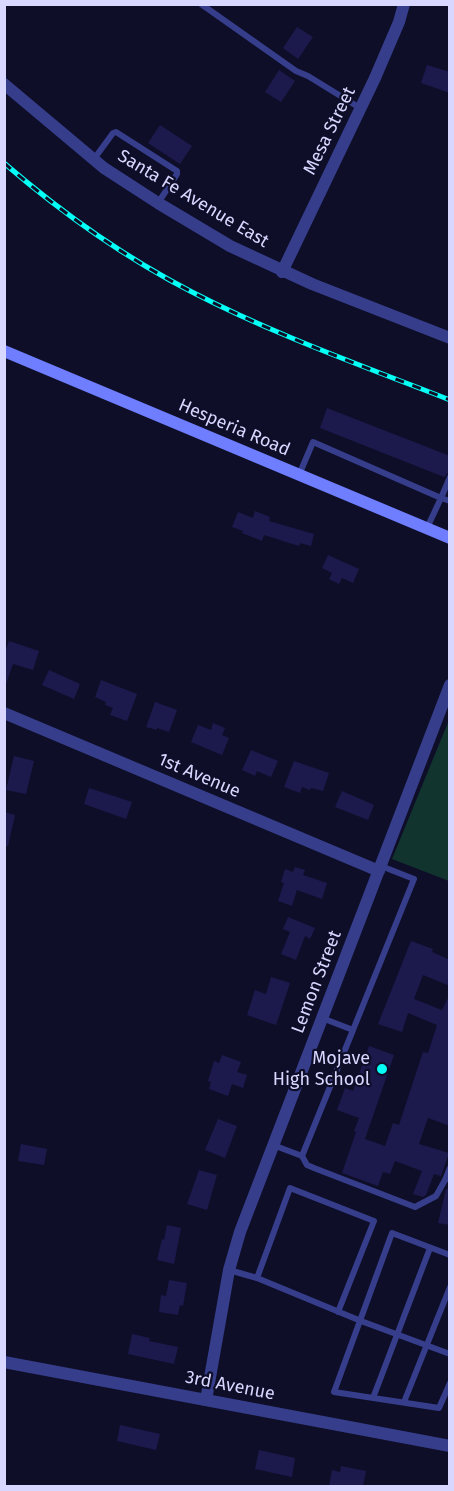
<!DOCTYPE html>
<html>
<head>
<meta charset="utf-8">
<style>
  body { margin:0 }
  #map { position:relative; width:454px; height:1491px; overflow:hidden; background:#0f0e29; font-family:"Fira Sans",sans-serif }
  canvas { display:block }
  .frame { position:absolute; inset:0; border:6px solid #d7d7ff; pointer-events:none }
</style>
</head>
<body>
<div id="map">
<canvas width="454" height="1491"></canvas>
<div class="frame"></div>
</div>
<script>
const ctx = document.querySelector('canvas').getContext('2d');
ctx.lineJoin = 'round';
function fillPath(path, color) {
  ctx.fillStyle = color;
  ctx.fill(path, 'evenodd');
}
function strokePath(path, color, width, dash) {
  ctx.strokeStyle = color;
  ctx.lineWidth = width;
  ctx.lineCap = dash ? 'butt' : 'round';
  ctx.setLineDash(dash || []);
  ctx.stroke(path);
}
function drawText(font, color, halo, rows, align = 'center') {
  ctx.font = font + ' "Fira Sans",sans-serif';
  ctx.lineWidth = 4.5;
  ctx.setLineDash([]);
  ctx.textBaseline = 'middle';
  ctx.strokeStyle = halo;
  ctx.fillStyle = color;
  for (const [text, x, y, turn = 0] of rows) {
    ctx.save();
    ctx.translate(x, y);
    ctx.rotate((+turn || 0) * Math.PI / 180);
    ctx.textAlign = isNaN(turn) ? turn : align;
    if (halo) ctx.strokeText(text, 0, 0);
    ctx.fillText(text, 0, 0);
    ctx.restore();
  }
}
fillPath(new Path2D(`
  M449,720V881L392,859Z`), '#11342e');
fillPath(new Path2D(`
  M297,27L313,37L298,59L283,48Z
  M427,65L450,72V93L421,83Z
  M279,70L295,81L281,102L265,92Z
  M160,125L192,146L180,164L148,143Z
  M327,408L450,456L449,472L444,477L320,428Z
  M255,511L270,517L269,521L314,534L311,546L300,543L299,546L264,535L262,541L242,533L243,531L232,527L238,512L253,518Z
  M328,555L359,569L353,583L342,578L339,584L329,579L332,573L322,568Z
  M9,641L39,651L33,670L13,664L6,684H4V654Z
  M49,670L80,684L74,699L42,685Z
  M101,680L137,694L127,721L110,715L113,708L105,705L106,702L95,697Z
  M155,702L177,710L169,732L157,728V730L146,727Z
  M213,723L225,728L222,735L229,738L222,755L191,742L198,725L211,730Z
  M251,750L278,761L271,777L257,771L255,776L242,770Z
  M14,756L34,761L26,794L6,790Z
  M294,761L329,773L323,791L311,788L310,790L302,787L300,793L284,787Z
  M89,788L132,802L126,819L84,804Z
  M342,791L374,805L368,820L335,807Z
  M4,812L15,815L8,846H4Z
  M295,867L305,870L303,875L327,883L322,899L297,890L292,906L278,901L284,883L281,882L285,869L293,872Z
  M288,917L315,928L310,939L305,936L296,960L281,954L290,932L283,929Z
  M411,941L433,949L432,952L450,960V986L423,975L414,999L442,1010L450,994V1126L428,1118L419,1144L449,1153L441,1176L434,1174L426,1195L423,1197L413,1194L422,1171L395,1161L390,1174L383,1172L378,1186L342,1173L356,1132L354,1131L359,1118L337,1110L345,1088L353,1091L369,1046L394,1055L365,1139L385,1146L393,1123L399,1125L423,1052L428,1053L437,1025L408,1013L402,1032L378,1024Z
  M271,977L290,983L276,1025L247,1015L255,990L266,994Z
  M222,1055L241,1062L237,1072L247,1075L243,1088L232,1084L228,1096L209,1089L211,1082L208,1081L214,1061L219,1063Z
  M218,1119L237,1126L225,1158L205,1150Z
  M21,1144L47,1149L44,1165L18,1161Z
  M199,1170L217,1175L207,1210L187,1204Z
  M446,1189H450V1225L438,1223Z
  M167,1225L181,1228L174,1264L157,1260L162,1239L164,1240Z
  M169,1280L187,1283L183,1306L180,1305L178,1315L159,1312L161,1295L166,1296Z
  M132,1334L150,1338L149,1341L178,1347L174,1364L128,1354Z
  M120,1425L160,1434L156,1450L117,1441Z
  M259,1450L295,1458L292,1477L255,1469Z
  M341,1466L366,1471L363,1486H329L332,1470L340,1472Z`), '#1c194c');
strokePath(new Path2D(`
  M201,4L296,71L308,76L360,108
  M94,159L113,133L116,132L177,171V174L158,203
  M299,475L313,442L441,498L427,528
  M450,477L441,498L450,501
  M322,1018L353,1030L414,879L381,866
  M273,1145L302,1156L353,1030
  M302,1156L307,1165L314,1168L415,1207L436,1196L445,1180L450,1178
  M445,1180L450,1168
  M450,1255L392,1233L334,1392L439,1408L450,1383
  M229,1270L257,1278L361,1321L450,1354
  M257,1278L290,1188L374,1221L338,1312
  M373,1398L430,1248
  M404,1402L450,1287`), '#363e8c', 6);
strokePath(new Path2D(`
  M4,84L104,168L158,203L230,246L312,284L450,338
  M282,272L375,78L399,22L404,4
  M4,713L379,871
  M206,1400L229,1270L240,1232L450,685`), '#363e8c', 12);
strokePath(new Path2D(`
  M4,1362L450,1446`), '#363e8c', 12);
strokePath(new Path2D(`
  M4,351L450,538`), '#6e7eff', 12);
const rail = new Path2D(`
  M4,163C62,213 124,257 192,292C275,335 363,366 450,400`);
strokePath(rail, '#03fff5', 5);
strokePath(rail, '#0f0e29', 3, [9]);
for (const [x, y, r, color] of [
  [382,1069,6,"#03fff5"]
]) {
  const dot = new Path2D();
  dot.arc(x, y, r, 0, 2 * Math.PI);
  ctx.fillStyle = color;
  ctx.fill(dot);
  strokePath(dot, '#0f0e29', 2);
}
drawText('18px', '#d7d7ff', '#0f0e29', [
  ["Mesa Street",330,131,-64],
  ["Santa Fe Avenue East",193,199,31],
  ["Hesperia Road",234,428,23],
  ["1st Avenue",199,776,23],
  ["Lemon Street",317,982,-69],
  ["3rd Avenue",230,1386,11]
]);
drawText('18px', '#d7d7ff', '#0f0e29', [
  ["Mojave",370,1059],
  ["High School",370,1080]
], 'right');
</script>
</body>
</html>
